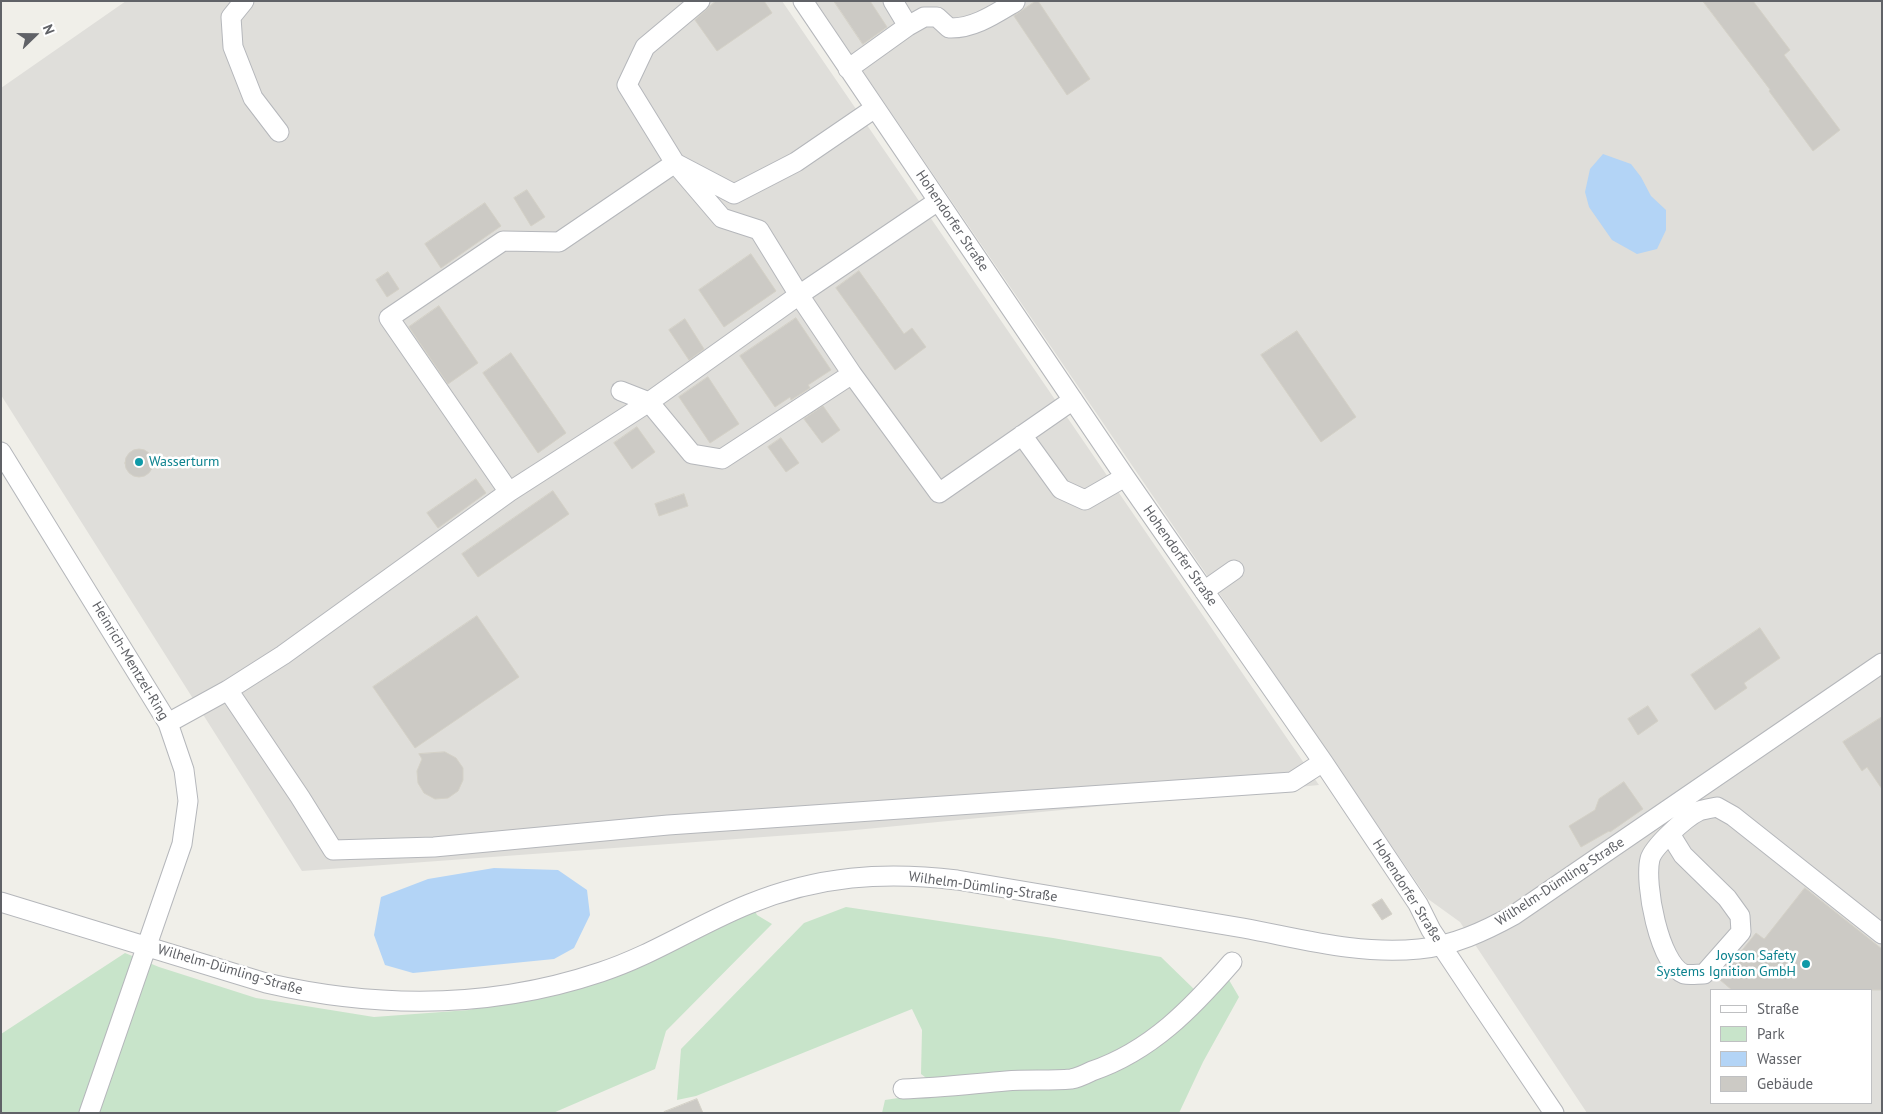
<!DOCTYPE html>
<html>
<head>
<meta charset="utf-8">
<style>
  body { margin:0 }
  #map { position:relative; width:1883px; height:1114px; overflow:hidden; background:#f0efe9; font-family:"PT Sans",sans-serif }
  canvas { display:block }
  .frame { position:absolute; inset:0; border:2px solid #606267; pointer-events:none }
  .legend { position:absolute; left:1710px; top:989px; width:162px; height:115px; box-sizing:border-box; background:#fff; border:1px solid #bfc0c2; margin:0; padding:6px 9px; list-style:none; font-size:15px; color:#606267 }
  .legend li { display:flex; align-items:center; gap:10px; height:25px }
  .legend b { width:25px; border:1px solid #bfc0c2 }
  .north { position:absolute; left:10px; top:10px; width:50px; height:50px; -webkit-text-stroke:4px #fff; paint-order:stroke; rotate:68deg; font-size:14px; font-weight:700; line-height:20px; text-align:center; color:#606267 }
  .north::after { content:''; display:block; margin:auto; width:18px; height:22px; background:#606267; clip-path:polygon(50% 0,100% 100%,50% 72%,0 100%) }
</style>
</head>
<body>
<div id="map">
<canvas width="1883" height="1114"></canvas>
<div class="frame"></div>
<ul class="legend">
<li><b style="height:6px;background:#fff"></b>Straße</li>
<li><b style="height:14px;background:#c8e4ca"></b>Park</li>
<li><b style="height:14px;background:#b3d4f6"></b>Wasser</li>
<li><b style="height:14px;background:#cccac5"></b>Gebäude</li>
</ul>
<div class="north">N</div>
</div>
<script>
const ctx = document.querySelector('canvas').getContext('2d');
ctx.lineJoin = 'round';
function fillPath(path, color) {
  ctx.fillStyle = color;
  ctx.fill(path, 'evenodd');
}
function strokePath(path, color, width, dash) {
  ctx.strokeStyle = color;
  ctx.lineWidth = width;
  ctx.lineCap = dash ? 'butt' : 'round';
  ctx.setLineDash(dash || []);
  ctx.stroke(path);
}
function drawText(font, color, halo, rows, align = 'center') {
  ctx.font = font + ' "PT Sans",sans-serif';
  ctx.lineWidth = 5;
  ctx.setLineDash([]);
  ctx.textBaseline = 'middle';
  ctx.strokeStyle = halo;
  ctx.fillStyle = color;
  for (const [text, x, y, turn = 0] of rows) {
    ctx.save();
    ctx.translate(x, y);
    ctx.rotate((+turn || 0) * Math.PI / 180);
    ctx.textAlign = isNaN(turn) ? turn : align;
    if (halo) ctx.strokeText(text, 0, 0);
    ctx.fillText(text, 0, 0);
    ctx.restore();
  }
}
fillPath(new Path2D(`
  M126,1H782L1319,785L845,831L302,871L1,395V88Z
  M815,1H1882V1113H1587L1460,922L1428,899ZM1712,990H1872V1103H1712Z`), '#dfdeda');
fillPath(new Path2D(`
  M752,905L757,915L772,924L666,1031L655,1069L553,1113H1V1034L125,953L159,967L256,998L374,1017L469,1010L610,975Z
  M846,907L1053,938L1161,957L1199,994L1164,1029L1073,1075L933,1083L921,1074L922,1030L912,1009L696,1096L677,1100L681,1049L804,923Z
  M1229,980L1239,997L1203,1062L1179,1113H882L885,1100L979,1086L1067,1088L1128,1065Z`), '#c8e4ca');
fillPath(new Path2D(`
  M1603,154L1631,164L1641,177L1651,196L1666,210V230L1657,249L1637,254L1612,240L1589,207L1585,192L1590,169Z
  M494,868L558,870L587,890L590,915L574,948L554,959L413,973L385,965L374,935L381,897L428,879Z`), '#b3d4f6');
const building = new Path2D(`
  M716,1H764L772,13L717,51L695,20Z
  M834,1H870L887,27L863,44Z
  M1036,1H1038L1090,79L1067,95L1014,16Z
  M1703,1H1753L1790,50L1784,55L1840,130L1813,151L1769,91L1770,90Z
  M527,190L545,217L531,226L514,198Z
  M485,203L501,226L441,268L425,244Z
  M751,254L776,291L724,327L699,290Z
  M859,271L904,334L912,328L926,347L895,370L836,288Z
  M388,272L399,289L387,297L376,280Z
  M439,306L478,363L448,384L409,327Z
  M796,318L831,370L808,385L810,388L791,400L790,397L775,407L740,356Z
  M685,319L704,349L689,360L669,330Z
  M1297,331L1356,417L1321,442L1261,355Z
  M511,353L566,433L538,453L483,373Z
  M708,377L739,424L710,443L679,397Z
  M823,406L840,430L822,443L804,419Z
  M637,427L655,452L632,469L614,443Z
  M781,438L799,463L786,472L768,447Z
  M125 463a14 14 0 1 1 28 0a14 14 0 1 1-28 0Z
  M476,479L486,493L438,528L427,513Z
  M553,491L569,514L478,577L462,554Z
  M684,494L688,506L659,516L655,504Z
  M477,616L519,677L415,748L373,687Z
  M1760,628L1780,658L1744,683L1747,688L1715,710L1691,675Z
  M1648,706L1658,721L1638,735L1628,719Z
  M1882,717V789L1867,767L1862,771L1843,742Z
  M445,752L456,758L463,768V780L458,791L448,798L435,799L424,793L418,783L417,771L422,759L419,754Z
  M1624,782L1643,809L1610,832L1609,831L1581,847L1569,826L1595,810L1599,799Z
  M1805,888L1882,949V990H1732L1719,979L1756,933L1764,939Z
  M1382,899L1392,914L1382,920L1372,905Z
  M697,1099L703,1113H664V1112Z`);
fillPath(building, '#cccac5');
strokePath(building, '#d4d1c7', 1);
const minor = new Path2D(`
  M244,1L231,17L233,47L253,98L279,132
  M803,1L1125,477L1323,762L1418,904L1431,930L1477,999L1554,1113
  M908,26L924,17H937L949,28C973,29 995,14 1015,2
  M848,69L908,26L893,1
  M875,108L796,162L734,194L675,163L722,218L759,230L799,295L938,201
  M621,391L649,402L692,454L722,459L852,374
  M1022,435L1061,489L1085,500L1125,477
  M1,452L168,723L184,770L188,801L182,844L89,1113
  M509,492L649,402L799,295L852,374L939,493L1073,400
  M1204,591L1234,570
  M228,690L300,797L333,850L434,847L668,825L1292,782L1323,762
  M168,723L228,690L283,655L509,492L389,318L503,241L559,242L675,163L627,85L645,47L700,1
  M1670,834L1683,855L1727,898L1740,916L1741,932L1704,974C1698,974 1689,975 1684,974C1659,964 1644,883 1650,859C1653,847 1686,817 1699,811C1704,809 1712,808 1717,807L1733,816L1882,934
  M1,902L266,983C379,1009 491,1009 601,972C653,955 699,924 749,904C818,876 883,871 957,880C1052,896 1148,912 1243,928C1303,939 1358,955 1419,949C1453,946 1485,931 1514,915L1882,663
  M903,1089C937,1088 971,1084 1006,1081C1027,1079 1049,1081 1071,1079C1078,1078 1086,1074 1092,1071C1151,1051 1192,1008 1232,962`);
strokePath(minor, '#b5b7bb', 21);
strokePath(minor, '#fff', 19);
for (const [x, y, r, color] of [
  [139,462,5,"#0f9aa8"],
  [1806,964,5,"#0f9aa8"]
]) {
  const dot = new Path2D();
  dot.arc(x, y, r, 0, 2 * Math.PI);
  ctx.fillStyle = color;
  ctx.fill(dot);
  strokePath(dot, '#fff', 2);
}
drawText('14px', '#606267', '#fff', [
  ["Hohendorfer Straße",952,221,56],
  ["Hohendorfer Straße",1180,556,55],
  ["Heinrich-Mentzel-Ring",130,661,59],
  ["Wilhelm-Dümling-Straße",1560,882,-33],
  ["Wilhelm-Dümling-Straße",983,887,8],
  ["Hohendorfer Straße",1407,891,58],
  ["Wilhelm-Dümling-Straße",230,970,16]
]);
drawText('14px', '#0d838f', '#fff', [
  ["Wasserturm",149,462],
  ["Joyson Safety",1796,956,"right"],
  ["Systems Ignition GmbH",1796,972,"right"]
], 'left');
</script>
</body>
</html>
